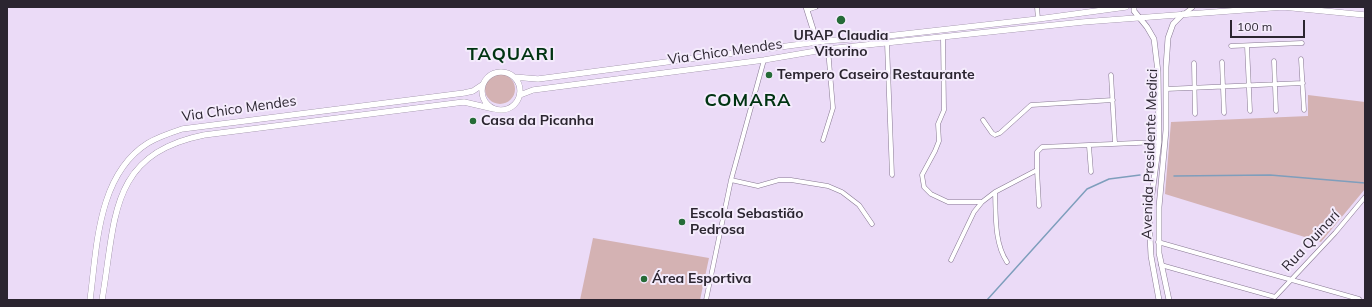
<!DOCTYPE html>
<html>
<head>
<meta charset="utf-8">
<style>
  body { margin:0 }
  #map { position:relative; width:1372px; height:307px; overflow:hidden; background:#ebdbf7; font-family:Mulish,sans-serif }
  canvas { display:block }
  .frame { position:absolute; inset:0; border:8px solid #2b2530; pointer-events:none }
  .scale { position:absolute; left:1230px; top:20px; width:75px; height:18px; box-sizing:border-box; border:2px solid #2b2530; border-top:0; padding-left:5px; font-size:12px; line-height:14px; white-space:nowrap; color:#2b2530; -webkit-text-stroke:3px #f4ebfc; paint-order:stroke }
</style>
</head>
<body>
<div id="map">
<canvas width="1372" height="307"></canvas>
<div class="frame"></div>
<div class="scale">100 m</div>
</div>
<script>
const ctx = document.querySelector('canvas').getContext('2d');
ctx.lineJoin = 'round';
function fillPath(path, color) {
  ctx.fillStyle = color;
  ctx.fill(path, 'evenodd');
}
function strokePath(path, color, width, dash) {
  ctx.strokeStyle = color;
  ctx.lineWidth = width;
  ctx.lineCap = dash ? 'butt' : 'round';
  ctx.setLineDash(dash || []);
  ctx.stroke(path);
}
function drawText(font, color, halo, rows, align = 'center') {
  ctx.font = font + ' Mulish,sans-serif';
  ctx.lineWidth = 4;
  ctx.setLineDash([]);
  ctx.textBaseline = 'middle';
  ctx.strokeStyle = halo;
  ctx.fillStyle = color;
  for (const [text, x, y, turn = 0] of rows) {
    ctx.save();
    ctx.translate(x, y);
    ctx.rotate((+turn || 0) * Math.PI / 180);
    ctx.textAlign = isNaN(turn) ? turn : align;
    if (halo) ctx.strokeText(text, 0, 0);
    ctx.fillText(text, 0, 0);
    ctx.restore();
  }
}
fillPath(new Path2D(`
  M485 89a15 15 0 1 1 30 0a15 15 0 1 1-30 0Z
  M1308,95L1365,102V189L1321,242L1165,194L1171,122L1308,116Z
  M593,238L709,258L700,300H580Z`), '#d4b2b3');
strokePath(new Path2D(`
  M1174,176L1270,175L1365,183
  M987,300L1087,189L1109,179L1140,175`), '#7e9ebc', 1.5);
const minor = new Path2D(`
  M1037,7L1038,19
  M807,10L816,7
  M1184,14L1193,7
  M943,38L944,110L938,124L939,141L935,151L922,175L924,187L931,194L948,202H982L995,192L1037,170V152L1042,147L1159,142
  M887,43L892,175
  M1231,46L1302,43
  M1247,46L1250,111
  M1301,59L1304,110
  M1274,61L1276,111
  M1222,62L1224,113
  M1194,63L1195,114
  M1111,75L1115,144
  M1166,89L1303,83
  M983,120L992,133L995,135L1000,133L1031,105L1113,100
  M823,140L833,108L828,49
  M1089,146L1091,172
  M1037,170L1039,206
  M731,180L758,186L779,180H791L828,186L842,192L859,205L872,224
  M995,192C996,214 994,243 1007,262
  M1158,242L1359,299
  M951,260L974,212L982,202
  M1161,265L1275,297L1335,233L1365,197
  M706,300L731,180L764,60`);
const tertiary = new Path2D(`
  M806,7L817,42
  M1134,7V11L1147,27L1154,39L1158,72L1159,142L1149,216L1151,256L1159,300
  M1169,300L1159,253V207L1166,130V67L1168,38L1173,24L1183,14`);
const secondary = new Path2D(`
  M482 91a19 19 0 1 1 38 0a19 19 0 1 1-38 0Z
  M514,77L538,79L825,41L887,36L1038,19L1126,7
  M520,95L533,90L764,60L828,49L1083,22L1283,7L1365,15
  M90,300C97,248 97,175 148,143C158,137 170,133 182,129L464,93L473,91L482,85
  M102,300C116,220 108,154 204,135L464,102L494,109`);
strokePath(minor, '#877892', 5);
strokePath(tertiary, '#877892', 6);
strokePath(secondary, '#877892', 6);
strokePath(minor, '#fff', 4);
strokePath(tertiary, '#fff', 5);
strokePath(secondary, '#fff', 5.5);
for (const [x, y, r, color] of [
  [841,20,5,"#256b37"],
  [769,75,4,"#256b37"],
  [473,121,4,"#256b37"],
  [682,222,4,"#256b37"],
  [644,279,4,"#256b37"]
]) {
  const dot = new Path2D();
  dot.arc(x, y, r, 0, 2 * Math.PI);
  ctx.fillStyle = color;
  ctx.fill(dot);
  strokePath(dot, '#f4ebfc', 1.5);
}
drawText('bold 14px', '#2b2530', '#f4ebfc', [
  ["URAP Claudia",841,36,"center"],
  ["Vitorino",841,52,"center"],
  ["Tempero Caseiro Restaurante",777,75],
  ["Casa da Picanha",481,121],
  ["Escola Sebastião",690,214],
  ["Pedrosa",690,230],
  ["Área Esportiva",652,279]
], 'left');
drawText('14px', '#2b2530', '#f4ebfc', [
  ["Via Chico Mendes",725,52,-8],
  ["Via Chico Mendes",239,109,-8],
  ["Avenida Presidente Medici",1150,154,-88],
  ["Rua Quinarí",1311,241,-47]
]);
ctx.letterSpacing = '1px';
drawText('bold 18px', '#003412', '#f4ebfc', [
  ["TAQUARI",511,55],
  ["COMARA",748,101]
]);
ctx.letterSpacing = '0px';
</script>
</body>
</html>
